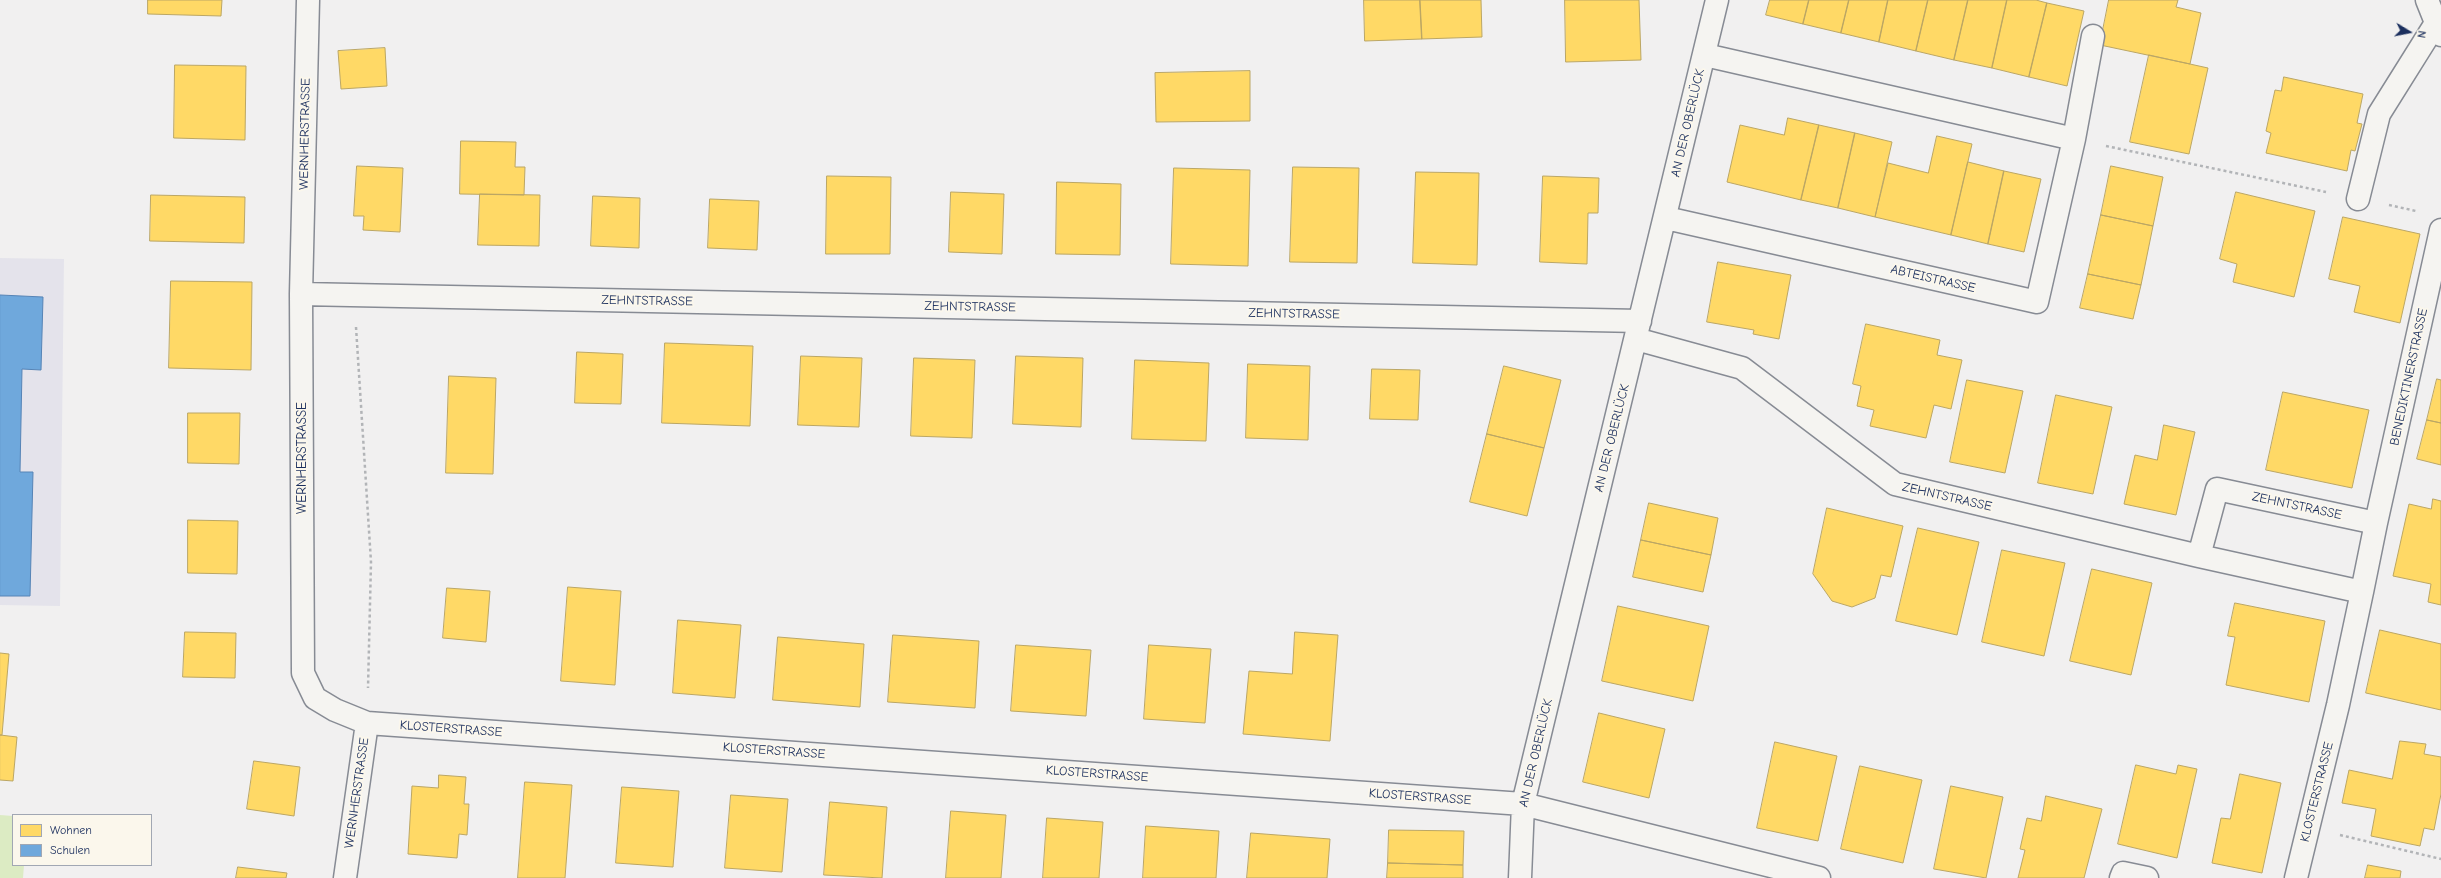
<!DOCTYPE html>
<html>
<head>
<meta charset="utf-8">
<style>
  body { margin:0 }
  #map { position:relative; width:2441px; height:878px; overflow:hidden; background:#f1f0f0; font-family:"Comic Neue",sans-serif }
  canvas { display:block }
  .legend { position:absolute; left:12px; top:814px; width:140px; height:52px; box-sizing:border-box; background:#fbf7ec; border:1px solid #a1a7b3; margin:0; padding:5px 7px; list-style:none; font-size:12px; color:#1b2f5e }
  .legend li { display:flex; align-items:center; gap:8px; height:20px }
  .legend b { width:20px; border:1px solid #a1a7b3 }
  .north { position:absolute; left:2389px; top:12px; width:40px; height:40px; -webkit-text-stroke:3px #fbf7ec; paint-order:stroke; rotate:100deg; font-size:11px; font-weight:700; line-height:16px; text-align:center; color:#1b2f5e }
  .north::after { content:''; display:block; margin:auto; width:14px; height:18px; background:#1b2f5e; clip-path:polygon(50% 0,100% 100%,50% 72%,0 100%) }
</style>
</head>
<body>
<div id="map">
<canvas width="2441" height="878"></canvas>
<ul class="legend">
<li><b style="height:11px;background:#ffd966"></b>Wohnen</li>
<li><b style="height:11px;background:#6fa8dc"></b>Schulen</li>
</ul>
<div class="north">N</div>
</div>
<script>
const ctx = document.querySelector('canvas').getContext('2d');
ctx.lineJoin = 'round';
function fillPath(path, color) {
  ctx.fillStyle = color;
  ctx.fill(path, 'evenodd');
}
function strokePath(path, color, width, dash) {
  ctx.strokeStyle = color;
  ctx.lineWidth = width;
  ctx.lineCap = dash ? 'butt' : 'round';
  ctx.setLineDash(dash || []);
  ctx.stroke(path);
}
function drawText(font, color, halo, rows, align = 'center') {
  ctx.font = font + ' "Comic Neue",sans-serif';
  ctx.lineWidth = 4;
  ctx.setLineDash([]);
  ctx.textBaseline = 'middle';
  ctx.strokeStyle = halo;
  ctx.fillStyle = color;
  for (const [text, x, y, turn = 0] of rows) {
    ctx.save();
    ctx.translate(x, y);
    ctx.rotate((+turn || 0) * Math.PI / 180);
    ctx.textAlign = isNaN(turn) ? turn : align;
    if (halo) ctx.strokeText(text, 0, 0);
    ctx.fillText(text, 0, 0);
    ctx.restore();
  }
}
fillPath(new Path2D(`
  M0,258L64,259L60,606L0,605Z`), '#e4e3eb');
fillPath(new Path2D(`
  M0,815L13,816V865H24L23,878H0Z`), '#dcebc3');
const homes = new Path2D(`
  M148,0H222L221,16L148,14Z
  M1364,0H1420L1422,39L1365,41Z
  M1420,0H1481L1482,37L1422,39Z
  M1565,0H1639L1641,60L1566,62Z
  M1770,0H1809L1803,24L1766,15Z
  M1809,0H1849L1841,33L1803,24Z
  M1849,0H1888L1879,42L1841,33Z
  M1888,0H1928L1916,51L1879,42Z
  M1928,0H1968L1954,60L1916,51Z
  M1968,0H2007L1992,68L1954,60Z
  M2007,0H2036L2047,3L2029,77L1992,68Z
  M2109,0H2178L2176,7L2201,13L2190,64L2100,45Z
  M2047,3L2084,11L2067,86L2029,77Z
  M385,48L387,86L341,89L338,51Z
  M2149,55L2208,68L2189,154L2130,142Z
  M175,65L246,66L245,140L174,138Z
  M1250,71V121L1156,122L1155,73Z
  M2284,77L2363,94L2357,123L2362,124L2355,151L2351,150L2347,171L2266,153L2271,133L2266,131L2275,90L2281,91Z
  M1788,118L1819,125L1801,200L1727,182L1740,125L1784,135Z
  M1819,125L1855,133L1838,208L1801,200Z
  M1855,133L1892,142L1875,217L1838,208Z
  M1937,136L1972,144L1951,235L1875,217L1888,163L1928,173Z
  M461,141L516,142L515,167H525L524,195L460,194Z
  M1968,162L2004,171L1988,244L1951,235Z
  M357,166L403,168L400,232L363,230L364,216H354Z
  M2111,166L2163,177L2153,226L2101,215Z
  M1293,167L1359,168L1357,263L1290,262Z
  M1174,168L1250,170L1248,266L1171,264Z
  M2004,171L2041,179L2024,252L1988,244Z
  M1416,172L1479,173L1477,265L1413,263Z
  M827,176L891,177L890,254H826Z
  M1543,176L1599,178L1598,213H1588L1587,264L1540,262Z
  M1057,182L1121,184L1120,255L1056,254Z
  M951,192L1004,194L1002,254L949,252Z
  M2236,192L2315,211L2294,297L2233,282L2237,264L2220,259Z
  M480,194L540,195L539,246L478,245Z
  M151,195L245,197L244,243L150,241Z
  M593,196L640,198L639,248L591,246Z
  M710,199L759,201L757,250L708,248Z
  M2101,215L2153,226L2141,285L2088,274Z
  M2343,217L2420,234L2400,323L2354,312L2360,286L2329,279Z
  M1718,262L1791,275L1779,339L1753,334L1754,330L1707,322Z
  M2088,274L2141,285L2133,319L2080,308Z
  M171,281L252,282L251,370L169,368Z
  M1866,324L1940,340L1937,355L1962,360L1951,409L1934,405L1926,438L1870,426L1874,410L1857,406L1861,386L1853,384Z
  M665,343L753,346L750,426L662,423Z
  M577,352L623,354L621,404L575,403Z
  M801,356L862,358L859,427L798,425Z
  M1016,356L1083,358L1081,427L1013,424Z
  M914,358L975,360L972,438L911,436Z
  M1135,360L1209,363L1206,441L1132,439Z
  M1248,364L1310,366L1308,440L1246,438Z
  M1504,366L1561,380L1544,448L1487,434Z
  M1372,369L1420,370L1418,420L1370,419Z
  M449,376L496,378L493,474L446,473Z
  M2437,379L2441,380V423L2427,420Z
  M1967,380L2023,391L2005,473L1950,462Z
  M2283,392L2369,410L2352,488L2266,470Z
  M2056,395L2112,407L2093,494L2038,483Z
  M188,413H240L239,464L188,463Z
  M2427,420L2441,423V465L2417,459Z
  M2164,425L2195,432L2176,515L2124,504L2135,455L2157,460Z
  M1487,434L1544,448L1527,516L1470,502Z
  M2433,499L2441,501V605L2428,602L2431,584L2393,576L2409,504L2431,509Z
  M1649,503L1718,518L1711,555L1641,540Z
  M1827,508L1903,526L1891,577L1881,575L1875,598L1852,607L1832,601L1813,574Z
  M188,520L238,521L237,574L188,573Z
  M1918,528L1979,542L1957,635L1896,621Z
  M1641,540L1711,555L1703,592L1633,577Z
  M2002,550L2065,563L2044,656L1982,642Z
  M2092,569L2152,583L2131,675L2070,661Z
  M568,587L621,591L615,685L561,681Z
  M447,588L490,591L486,642L443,638Z
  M2235,603L2325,621L2309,702L2226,685L2235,637L2228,636Z
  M1618,606L1709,626L1693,701L1602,681Z
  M678,620L741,625L735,698L673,693Z
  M2380,630L2441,644V710L2366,693Z
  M185,632L236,633L235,678L183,677Z
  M1295,632L1338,635L1330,741L1243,734L1249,671L1292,674Z
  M893,635L979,641L975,708L888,702Z
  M778,637L864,644L860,707L773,700Z
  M1016,645L1091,650L1086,716L1011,711Z
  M1149,645L1211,649L1205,723L1144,719Z
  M0,653L9,654L2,735H0Z
  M1599,713L1665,729L1649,798L1583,782Z
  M0,735L17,737L13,781L0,780Z
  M2400,741L2426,744L2424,754L2441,757V794L2434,830L2424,828L2420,846L2371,836L2376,809L2342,803L2349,770L2392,779Z
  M1775,742L1837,756L1818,841L1757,828Z
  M254,761L300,767L294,816L247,809Z
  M2136,765L2176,774L2178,765L2197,769L2177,858L2118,844Z
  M1860,766L1922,780L1903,863L1841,849Z
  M2240,774L2281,783L2262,873L2212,863L2221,818L2230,819Z
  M439,775L466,777L464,804H469L467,835L459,834L457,858L408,854L412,786L438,788Z
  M525,782L572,785L565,878H518Z
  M1951,786L2003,797L1986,878L1934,869Z
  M622,787L679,791L673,867L616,863Z
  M731,795L788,799L782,872L725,868Z
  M2046,796L2102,809L2084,878H2018L2025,850L2020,849L2027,818L2041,821Z
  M830,802L887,807L882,878L824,875Z
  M951,811L1006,815L1001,878H946Z
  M1047,818L1103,822L1099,878H1043Z
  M1146,826L1219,831L1216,878H1143Z
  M1389,830L1464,831L1463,865L1388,863Z
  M1251,833L1330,839L1327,878H1247Z
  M1388,863L1463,865V878H1387Z
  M2368,865L2401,871L2400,878H2365Z
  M238,867L287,873L286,878H236Z`);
fillPath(homes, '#ffd966');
strokePath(homes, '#bba664', 1);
const schools = new Path2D(`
  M0,295L43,297L41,370L22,369L20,472H33L30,596H0Z`);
fillPath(schools, '#6fa8dc');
strokePath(schools, '#5684b6', 1);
const minor = new Path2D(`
  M308,0L301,294L303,673L315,698L335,710L367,723L345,878
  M2427,0L2441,35
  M2074,139L2093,36
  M2358,199L2379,114L2436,23L2441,21
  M1666,218L2037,302L2074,139L1705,55
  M301,294L1640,321
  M1636,339L1742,368L1895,484L2199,556L2362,592L2376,523L2217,489L2199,556
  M2376,523L2441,230
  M367,723L1523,804L1819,878
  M1520,878L1523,804L1717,0
  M2121,878L2123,873L2147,878
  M2296,878L2338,705L2362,592`);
strokePath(minor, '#878b94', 25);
strokePath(new Path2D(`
  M2106,146L2326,192
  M2389,205L2416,211
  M356,327L371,562L368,688
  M2340,835L2441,859`), '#b2b4b7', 2.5, [3, 3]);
strokePath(minor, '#f5f4f1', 22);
drawText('13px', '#1b2f5e', '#fbf7ec', [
  ["AN DER OBERLÜCK",1688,123,-77],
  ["WERNHERSTRASSE",305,134,-89],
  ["ABTEISTRASSE",1933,279,13],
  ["ZEHNTSTRASSE",647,301,1],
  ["ZEHNTSTRASSE",970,307,1],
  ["ZEHNTSTRASSE",1294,314,1],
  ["BENEDIKTINERSTRASSE",2409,377,-78],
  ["AN DER OBERLÜCK",1612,438,-76],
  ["WERNHERSTRASSE",302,458,-90],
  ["ZEHNTSTRASSE",1947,497,13],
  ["ZEHNTSTRASSE",2297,506,12],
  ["KLOSTERSTRASSE",451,729,4],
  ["KLOSTERSTRASSE",774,751,4],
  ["AN DER OBERLÜCK",1536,753,-77],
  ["KLOSTERSTRASSE",1097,774,4],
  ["KLOSTERSTRASSE",2317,792,-76],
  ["WERNHERSTRASSE",357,793,-82],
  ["KLOSTERSTRASSE",1420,797,4]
]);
</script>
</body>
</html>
